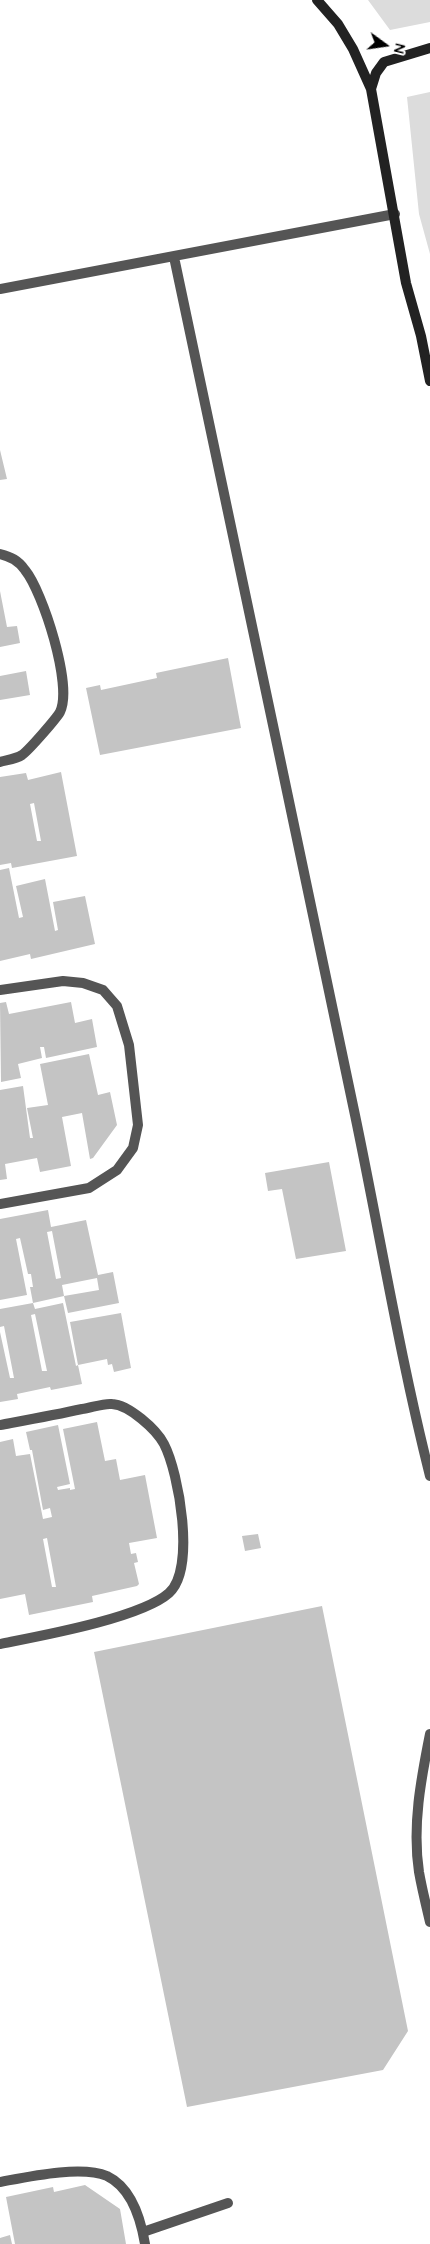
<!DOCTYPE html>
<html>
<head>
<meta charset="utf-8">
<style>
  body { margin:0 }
  #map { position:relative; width:430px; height:2244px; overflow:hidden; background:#fff; font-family:Quicksand,sans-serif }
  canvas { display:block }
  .north { position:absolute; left:360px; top:20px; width:50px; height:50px; -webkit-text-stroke:4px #fff; paint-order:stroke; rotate:104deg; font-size:14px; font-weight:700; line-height:20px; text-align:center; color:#000 }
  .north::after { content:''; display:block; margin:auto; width:18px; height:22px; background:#000; clip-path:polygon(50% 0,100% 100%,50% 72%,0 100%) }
</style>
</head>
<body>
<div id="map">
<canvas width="430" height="2244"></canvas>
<div class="north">N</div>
</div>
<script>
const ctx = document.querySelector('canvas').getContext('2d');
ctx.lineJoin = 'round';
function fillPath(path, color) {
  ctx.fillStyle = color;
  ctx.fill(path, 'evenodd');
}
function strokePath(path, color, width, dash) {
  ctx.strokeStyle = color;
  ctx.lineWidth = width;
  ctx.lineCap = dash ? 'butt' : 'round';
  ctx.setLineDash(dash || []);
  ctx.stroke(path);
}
fillPath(new Path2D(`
  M368,0H430V22L390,30Z
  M430,92V254L419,214L407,97Z`), '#dcdcdc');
fillPath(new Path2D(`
  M0,450L7,479L0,480Z
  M0,591L7,627L17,626L20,643L0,647Z
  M228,658L241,728L100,755L86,688L100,685L101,690L157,678L156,673Z
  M26,671L30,695L0,700V676Z
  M61,772L77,856L12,868L11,863L0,865V777L26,773L28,780ZM34,803L41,841H37L30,804Z
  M9,868L19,918L23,917L16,886L45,879L55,931L58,930L53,902L85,896L95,944L31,959L30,954L0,961V870Z
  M6,1002L9,1014L71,1002L75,1023L92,1019L97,1047L46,1058L44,1047H40L42,1058L18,1064L21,1078L1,1082L0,1003Z
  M89,1054L98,1095L110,1092L117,1125L93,1158L90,1159L82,1113L62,1117L71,1166L40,1172L37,1158L5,1164L7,1179L0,1180V1090L23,1086L30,1138H33L27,1108L48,1105L40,1064Z
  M329,1162L346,1251L296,1259L282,1189L268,1191L265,1173Z
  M48,1210L51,1227L86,1220L98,1275L113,1272L119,1303L68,1313L64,1296L99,1290L97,1278L62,1285L64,1296L33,1303L30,1287H33L31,1274H28L20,1238L16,1239L27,1295L0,1300V1219ZM52,1231L61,1278L56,1279L47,1232Z
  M33,1303L35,1309L63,1303L76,1366L78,1365L82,1384L51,1390L50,1387L17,1394L18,1399L0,1402V1332L10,1378H14L4,1326L0,1327V1309ZM35,1314L47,1371H42L31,1315Z
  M121,1313L131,1368L114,1372L112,1364L108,1365L107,1359L78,1365L70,1322Z
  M97,1422L105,1461L116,1459L120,1480L145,1475L157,1538L129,1543L131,1554L136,1553L138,1562L134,1563L139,1584L137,1586L92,1596L93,1602L29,1615L25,1594L0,1599V1442L13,1439L16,1456L30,1454L43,1519L52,1517L50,1508L43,1510L32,1450H30L26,1432L58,1425L70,1484L57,1487L58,1490L70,1488V1490L75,1489L63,1429ZM47,1538L56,1587H52L43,1539Z
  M258,1534L261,1548L245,1551L242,1536Z
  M322,1606L408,2031L383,2070L187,2107L94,1652Z
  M85,2185L120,2209L126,2244H15L6,2197L53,2187L54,2192Z
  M10,2235L12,2244H0V2238Z`), '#c4c4c4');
strokePath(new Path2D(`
  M143,2232L228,2203`), '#555', 10);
strokePath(new Path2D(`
  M174,257C236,543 294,829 355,1115C380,1235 400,1357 430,1476
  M0,289L395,214
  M0,554C11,557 18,560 25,570C43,592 73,686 60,712C56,719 29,750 22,755C16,759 7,760 0,762
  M0,990L63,981L83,983L103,990L117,1006L129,1045L138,1125L133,1148L117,1170L89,1188L0,1204
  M0,1425C27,1420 55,1415 82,1409C91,1408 103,1403 112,1404C129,1405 156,1429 164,1444C179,1473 196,1569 169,1593C141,1618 40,1636 0,1644
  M430,1734C421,1779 412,1826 419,1872C422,1889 426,1905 430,1922
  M0,2182C27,2177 81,2165 107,2176C132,2188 141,2220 145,2244`), '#555', 10);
strokePath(new Path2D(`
  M317,0L338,24L353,49L371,89L406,283L421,336L430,381
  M371,89L376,73L384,62L430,48`), '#222', 10);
</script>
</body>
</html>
